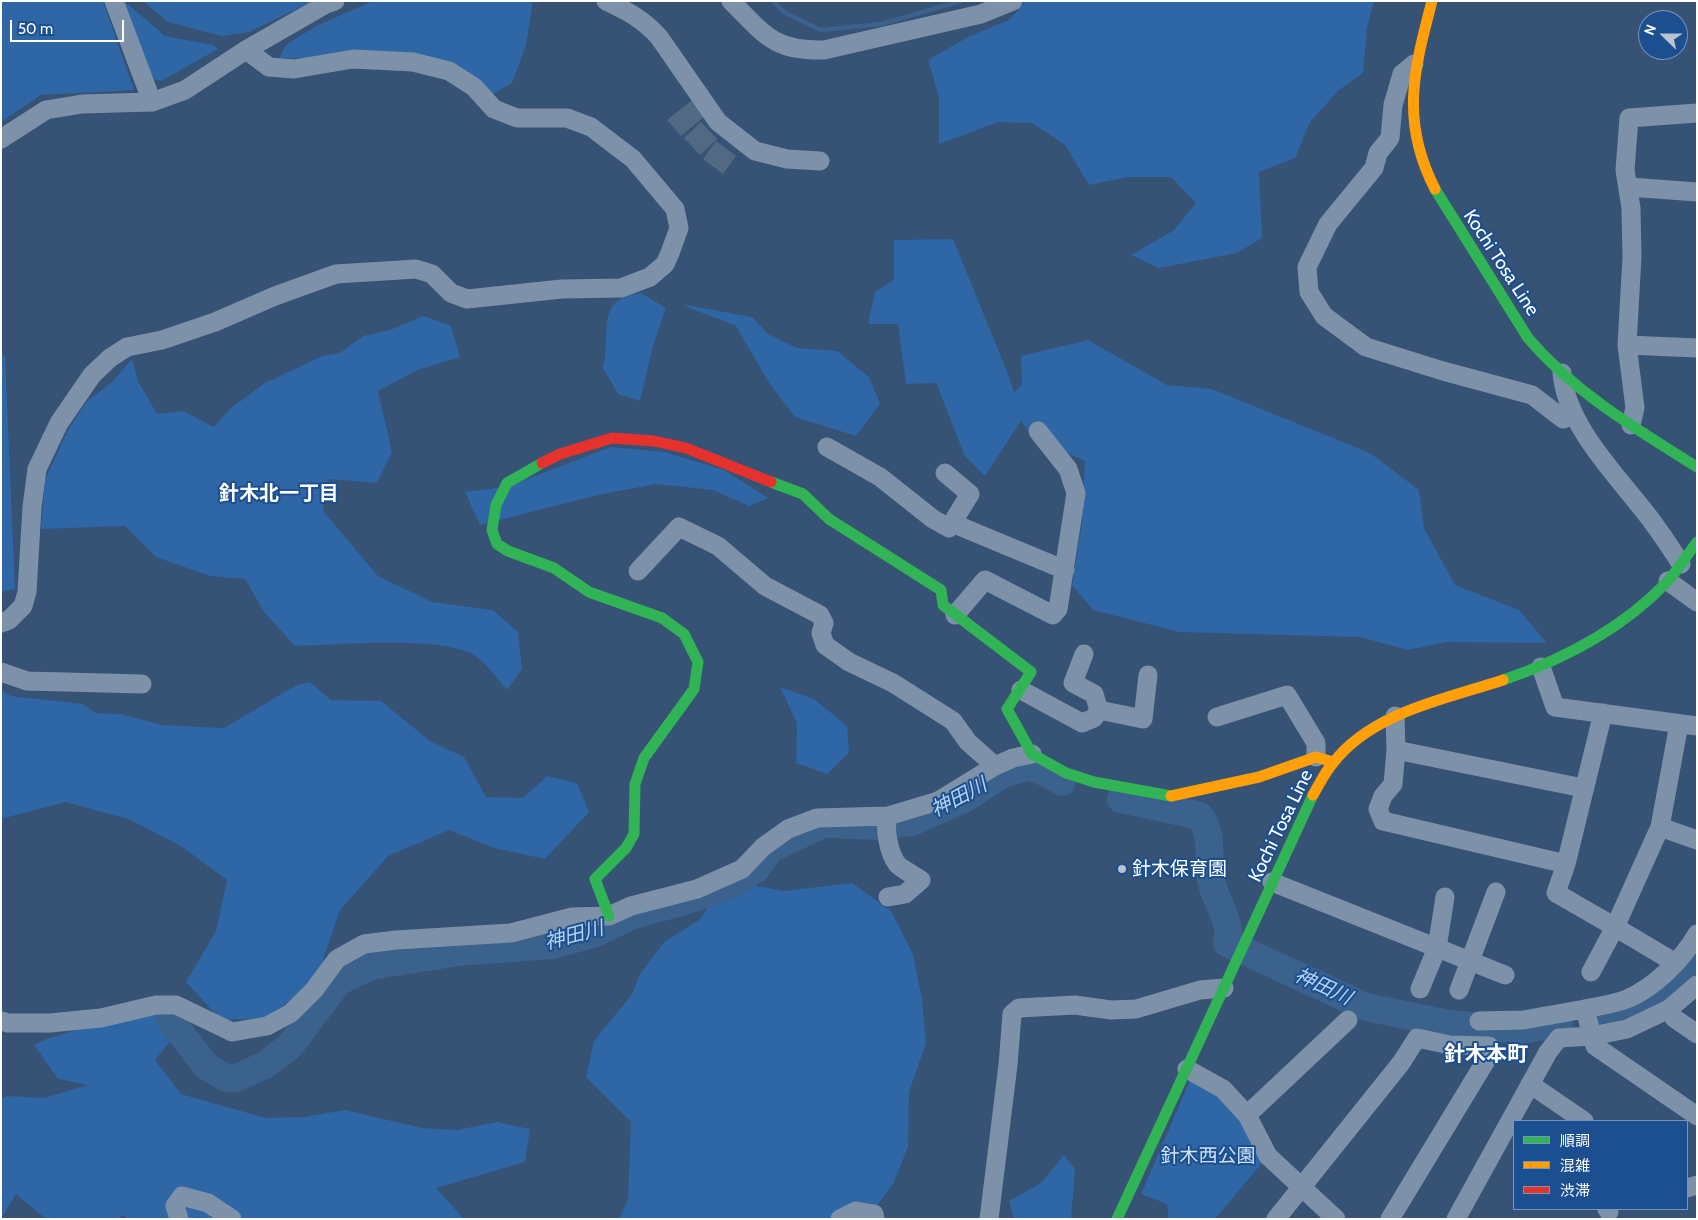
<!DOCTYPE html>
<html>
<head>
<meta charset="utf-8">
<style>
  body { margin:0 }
  #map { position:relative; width:1698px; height:1220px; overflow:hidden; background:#365274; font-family:Cabin,"Noto Sans JP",sans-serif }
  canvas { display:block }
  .frame { position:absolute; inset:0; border:2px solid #fff; pointer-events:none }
  .legend { position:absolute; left:1513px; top:1120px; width:175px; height:90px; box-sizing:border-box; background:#1b4f8f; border:1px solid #7695bc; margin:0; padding:6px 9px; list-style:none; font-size:15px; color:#fff }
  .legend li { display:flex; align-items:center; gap:10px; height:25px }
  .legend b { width:25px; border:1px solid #7695bc }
  .north { position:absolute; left:1638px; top:10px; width:50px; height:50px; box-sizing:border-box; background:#1b4f8f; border:1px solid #7695bc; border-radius:50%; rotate:292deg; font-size:14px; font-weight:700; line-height:20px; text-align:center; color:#fff }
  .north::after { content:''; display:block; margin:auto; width:18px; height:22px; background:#b9c2ce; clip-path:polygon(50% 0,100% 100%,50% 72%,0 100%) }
  .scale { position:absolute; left:10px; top:20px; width:114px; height:22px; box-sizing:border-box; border:2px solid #fff; border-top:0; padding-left:6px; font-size:15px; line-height:18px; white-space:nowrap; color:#fff; -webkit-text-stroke:4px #1b4f8f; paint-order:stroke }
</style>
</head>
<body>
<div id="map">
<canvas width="1698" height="1220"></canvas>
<div class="frame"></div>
<ul class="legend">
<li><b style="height:6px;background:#30b455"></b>順調</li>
<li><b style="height:6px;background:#ff9f0a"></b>混雑</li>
<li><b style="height:6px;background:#e5322d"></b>渋滞</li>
</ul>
<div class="north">N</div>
<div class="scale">50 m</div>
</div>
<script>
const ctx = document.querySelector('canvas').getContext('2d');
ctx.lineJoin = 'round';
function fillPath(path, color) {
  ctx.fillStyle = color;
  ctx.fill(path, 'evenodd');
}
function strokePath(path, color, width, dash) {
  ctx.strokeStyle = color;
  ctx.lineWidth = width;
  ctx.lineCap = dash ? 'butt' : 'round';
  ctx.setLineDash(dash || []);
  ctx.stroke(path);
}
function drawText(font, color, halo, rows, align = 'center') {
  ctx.font = font + ' Cabin,"Noto Sans JP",sans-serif';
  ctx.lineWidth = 4;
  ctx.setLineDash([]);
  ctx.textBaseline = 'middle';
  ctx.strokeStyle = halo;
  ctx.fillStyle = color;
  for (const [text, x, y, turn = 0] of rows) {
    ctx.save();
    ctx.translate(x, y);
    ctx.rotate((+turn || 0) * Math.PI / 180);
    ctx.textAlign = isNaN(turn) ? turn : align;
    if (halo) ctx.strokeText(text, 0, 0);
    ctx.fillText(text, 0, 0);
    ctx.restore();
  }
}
fillPath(new Path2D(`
  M1,1H103L134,90L41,95L1,122Z
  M124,1L165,36L213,45L218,49L161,81L148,78Z
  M143,1H313L249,32L222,36L168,22Z
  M373,1H533L526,45L512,83L491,95L410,53L344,51L303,58H279L286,45L316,26Z
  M1026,1H1374L1367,28L1363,73L1339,90L1310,122L1295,158L1259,172L1262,238L1237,253L1159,268L1131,255L1174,230L1196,203L1171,177H1128L1089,185L1065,145L1032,123L998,122L939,144V97L928,60L968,37L1009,20Z
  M953,239L1008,374L1014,392L1022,385L1021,356L1088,340L1167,385L1212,389L1370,453L1419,490L1424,528L1455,585L1519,610L1547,643L1446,642L1408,650L1360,637L1179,632L1093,610L1072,585L1082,522L1085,461L1033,437L1021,421L985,476L965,456L936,383L906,384L898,324H868L875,292L894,280V240Z
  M641,293L666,308L653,346L640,401L618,394L603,368C612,333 593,299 641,293Z
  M680,304L752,317L768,334L797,348L837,351L869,377L880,404L856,436L795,417L769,383L736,326Z
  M424,316L451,326L460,357L418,370L378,391L392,452L377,483L329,479L323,511L378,576L432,602L493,610L518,632L522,669L507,690C497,679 485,661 472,654C437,636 338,645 295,646L264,612L245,579L210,576L156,557L125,526L41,529L45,480L67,432L87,401L112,382L132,359L138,381L157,414L183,411L214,427L231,408L265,383L322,356L340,353L363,336L390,330Z
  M5,355L15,589L1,592V356Z
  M611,447L664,452L724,470L768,498L749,506L713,490L656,484L598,495L480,525L465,492L506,487Z
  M310,682L331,700L381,701L430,741L464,757L486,797L523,798L547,776L577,783L589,812L545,859L494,848L449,830L388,856L340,910L316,981L267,1018L221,1020L186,982L216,931L227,880L181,846L128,819L65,802L1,819V690L11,696L82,704L96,713L121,714L162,725L224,728L295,686Z
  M780,687L814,699L847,726L849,753L827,774L796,763L797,723Z
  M740,883L784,891L852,883L891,911L913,954L922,999L926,1043L909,1092L908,1147L893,1184L875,1208L852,1219H619L628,1199L631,1122L586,1077L594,1041L632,994L640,974L664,942L699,920L710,905Z
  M151,1009L178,1031L155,1060L181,1094L266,1118L304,1117L345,1110L422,1128L457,1130L497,1122L530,1129L525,1162L436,1188L464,1219H128L123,1215L118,1219H46L16,1194L1,1219V1099L7,1096L44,1098L88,1085L58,1079L34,1045L49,1038Z
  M1191,1078L1221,1093L1243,1123L1262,1163L1215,1219H1169L1167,1204L1141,1194Z
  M1064,1155L1075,1169L1071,1219H1014L1009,1201L1041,1183Z`), '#2f66a5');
strokePath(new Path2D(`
  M773,1L785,13L821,30L881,24L961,1`), '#3b618d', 4.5);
strokePath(new Path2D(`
  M1121,799L1200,816C1216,838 1205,860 1212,884C1217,904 1232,921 1227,943L1366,1007L1449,1024L1522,1030L1559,1023
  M1601,1015L1641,1003L1678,980L1697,952
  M169,1018L206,1066L226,1078H236L265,1065L290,1046L338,982L371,966L459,952L553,945L596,933L633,915L685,901L732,884L756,869L770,849L823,824L881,826L912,822L964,799L1001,775L1028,766L1047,773L1062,782`), '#3b618d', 28);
fillPath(new Path2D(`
  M692,100L705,116L681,136L667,120Z
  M701,122L717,139L700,155L684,138Z
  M716,141L736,156L723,174L703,159Z`), '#526984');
strokePath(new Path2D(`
  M114,1L152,102L185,90L246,50L326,4L335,1
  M606,1C627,11 643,19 659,37L718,122L755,151L787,159L820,161
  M731,1C765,35 773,51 824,50L981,14L1013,1
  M1414,64L1402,74L1393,105L1390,138L1378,153L1374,168L1328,224L1307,267L1309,292L1324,316L1366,347L1443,371L1532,395L1563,419L1574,415
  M1,139L46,110L82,104L152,102
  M1629,187L1697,192
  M1627,345L1697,348
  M1562,373C1566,421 1607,465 1636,501C1653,521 1667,542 1681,564
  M1631,425L1635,408L1627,345L1632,257L1631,208L1625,170L1629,118L1697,113
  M827,447L880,477L933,519L949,528L970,494L945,473
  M952,523L1065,570
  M638,571L679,527L718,546L765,586L820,615L824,623L821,633L825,645L849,662L893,683L953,721L968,742L995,766
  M1668,581L1697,602
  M955,615L985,580L1053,615L1058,609L1076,493L1068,469L1038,431
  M1,623L9,620L23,606L27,592L32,507L37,469L59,423L92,375L110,358L127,347L162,340L215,322L275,296L336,274L416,269L432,274L451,293L467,299L562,289L621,288L650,277L665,264L670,253L679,228L675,209L633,159L591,127L567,118H517L494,109L474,87L449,71L413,62L353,59L294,69L269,67L246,50
  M1084,654L1073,683L1094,694L1099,710L1143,719L1148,675
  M1541,667L1555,707L1697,726
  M1,672L27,681L142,684
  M1021,690L1082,723L1094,718L1099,710
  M1395,716L1396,750L1583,788
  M1217,717L1287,695L1316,743V757
  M1679,724L1660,827L1697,840
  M1396,750L1393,784L1383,796L1378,809L1383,821L1566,864
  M888,816C884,829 889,853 897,864C903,870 914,875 921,880L905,894L888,897
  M1660,827L1615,927L1667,958L1673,966
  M1272,882L1505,975
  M1591,972L1615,927L1556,893L1566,864L1603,713
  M1697,985L1669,1009L1674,1018L1697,1034
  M1420,989L1437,948L1445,897
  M1459,990L1496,892
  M1669,1009L1627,1029L1592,1036L1585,1009C1599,1006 1614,1004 1627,999C1655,987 1682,960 1697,934
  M1,1021L8,1023H50L101,1018L156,1005H176L232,1032L267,1026L291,1013L314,990L337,959L364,944L396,940L511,933L572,917L609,916L631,906L697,889L742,869L763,847L788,829L817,818L888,816L938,801L995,766L1013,758L1032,754
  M1479,1021L1523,1020L1585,1009
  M1187,1069L1223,1089L1247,1115L1268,1156L1336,1219
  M1530,1084L1584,1121
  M1247,1115L1348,1020
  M1687,1188L1697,1185
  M1607,1209L1609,1212
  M179,1219L175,1206L182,1196L208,1203L232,1219
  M840,1219L856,1211L874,1214L875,1219
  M989,1219L1008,1065L1012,1014L1019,1008L1075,1005L1111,1010L1136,1009L1200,990L1224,988
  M1276,1219L1401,1063L1417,1038L1450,1045L1489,1046L1488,1057L1390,1219
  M1456,1219L1548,1052L1559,1038L1592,1036L1595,1046L1697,1116`), '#7d92a8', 19);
strokePath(new Path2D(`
  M1435,189L1528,338C1575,393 1636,429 1697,467
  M542,463L507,483L496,505L492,530L497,544L508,551L554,568L589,592L662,618L684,634L698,662L694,689L644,758L635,784L634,834L626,848L595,879L609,916
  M771,482L803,494L829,519L941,590L943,605L1031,672L1007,709L1032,754L1066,773L1094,782L1171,796
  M1503,680C1565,659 1622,629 1667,582C1678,570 1687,555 1697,542
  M1117,1219L1313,795`), '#30b455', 11);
strokePath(new Path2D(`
  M1432,1C1414,70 1400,121 1435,189
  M1313,795C1319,785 1325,772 1333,763C1372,712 1446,699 1503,680
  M1171,796L1259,777L1316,757L1333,762`), '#ff9f0a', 11);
strokePath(new Path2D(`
  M542,463L560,454L612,438L654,441L686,448L771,482`), '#e5322d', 11);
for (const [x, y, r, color] of [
  [1122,869,5,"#b9c2ce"]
]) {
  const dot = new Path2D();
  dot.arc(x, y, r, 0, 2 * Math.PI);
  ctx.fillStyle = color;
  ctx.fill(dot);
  strokePath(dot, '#1b4f8f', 2);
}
drawText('19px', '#fff', '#1b4f8f', [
  ["Kochi Tosa Line",1501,263,57],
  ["Kochi Tosa Line",1281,826,-64]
]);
drawText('19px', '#fff', '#1b4f8f', [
  ["針木保育園",1132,869]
], 'left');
drawText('19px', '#cfe3fa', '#1b4f8f', [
  ["針木西公園",1208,1156]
]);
drawText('bold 20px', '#fff', '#1b4f8f', [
  ["針木北一丁目",279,494]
]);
drawText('italic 20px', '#b5d3f5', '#1b4f8f', [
  ["神田川",959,798,-28],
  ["神田川",574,936,-15],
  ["神田川",1323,987,25]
]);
drawText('bold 21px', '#fff', '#1b4f8f', [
  ["針木本町",1486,1055]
]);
</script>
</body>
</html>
